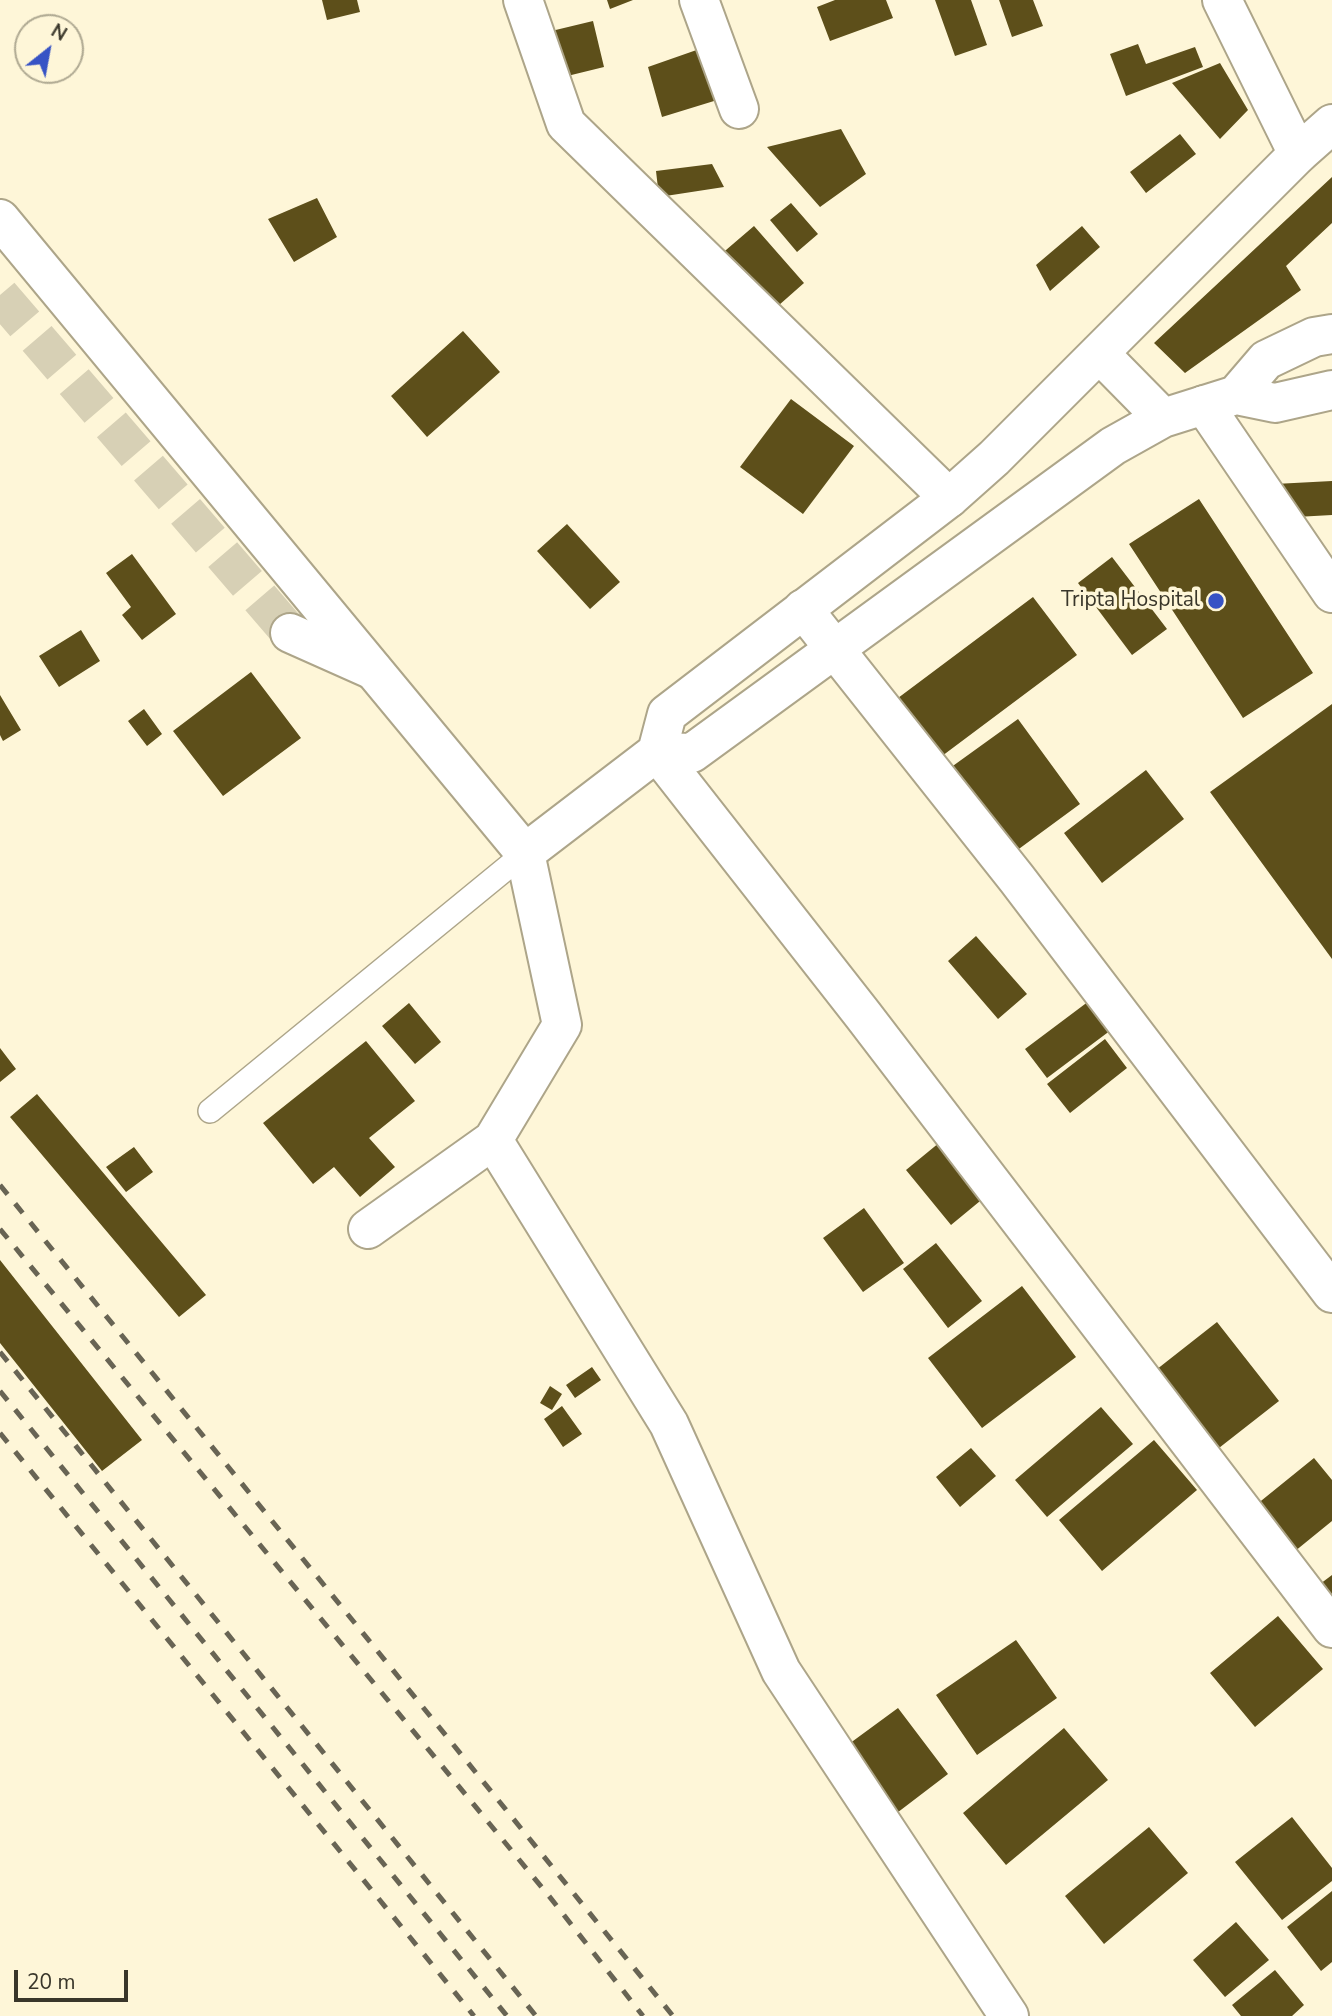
<!DOCTYPE html>
<html>
<head>
<meta charset="utf-8">
<style>
  body { margin:0 }
  #map { position:relative; width:1332px; height:2016px; overflow:hidden; background:#fef6d8; font-family:"Nunito Sans",sans-serif }
  canvas { display:block }
  .north { position:absolute; left:14px; top:14px; width:70px; height:70px; box-sizing:border-box; background:#fef6d8; border:2px solid #afa992; border-radius:50%; rotate:31deg; font-size:19px; font-weight:700; line-height:28px; text-align:center; color:#39362a }
  .north::after { content:''; display:block; margin:auto; width:24px; height:32px; background:#3753c5; clip-path:polygon(50% 0,100% 100%,50% 72%,0 100%) }
  .scale { position:absolute; left:14px; top:1970px; width:114px; height:32px; box-sizing:border-box; border:4px solid #39362a; border-top:0; padding-left:9px; font-size:21px; line-height:24px; white-space:nowrap; color:#39362a; -webkit-text-stroke:5px #fef6d8; paint-order:stroke }
</style>
</head>
<body>
<div id="map">
<canvas width="1332" height="2016"></canvas>
<div class="north">N</div>
<div class="scale">20 m</div>
</div>
<script>
const ctx = document.querySelector('canvas').getContext('2d');
ctx.lineJoin = 'round';
function fillPath(path, color) {
  ctx.fillStyle = color;
  ctx.fill(path, 'evenodd');
}
function strokePath(path, color, width, dash) {
  ctx.strokeStyle = color;
  ctx.lineWidth = width;
  ctx.lineCap = dash ? 'butt' : 'round';
  ctx.setLineDash(dash || []);
  ctx.stroke(path);
}
function drawText(font, color, halo, rows, align = 'center') {
  ctx.font = font + ' "Nunito Sans",sans-serif';
  ctx.lineWidth = 7;
  ctx.setLineDash([]);
  ctx.textBaseline = 'middle';
  ctx.strokeStyle = halo;
  ctx.fillStyle = color;
  for (const [text, x, y, turn = 0] of rows) {
    ctx.save();
    ctx.translate(x, y);
    ctx.rotate((+turn || 0) * Math.PI / 180);
    ctx.textAlign = isNaN(turn) ? turn : align;
    if (halo) ctx.strokeText(text, 0, 0);
    ctx.fillText(text, 0, 0);
    ctx.restore();
  }
}
fillPath(new Path2D(`
  M322,0H357L360,12L327,20Z
  M607,0H633L610,9Z
  M835,0H886L893,18L830,41L817,7Z
  M935,0H971L987,45L955,56Z
  M999,0H1033L1043,26L1012,37Z
  M593,21L604,67L551,80L539,34Z
  M1138,44L1146,64L1195,47L1203,67L1126,96L1110,54Z
  M708,46L727,97L662,117L648,67Z
  M1220,63L1248,110L1220,139L1172,83Z
  M841,129L866,174L820,207L767,147Z
  M1180,134L1196,154L1146,193L1130,172Z
  M712,164L724,187L659,197L656,171Z
  M1332,177V223L1286,266L1301,290L1185,373L1154,343Z
  M317,198L337,237L294,262L268,219Z
  M791,203L818,234L797,252L770,220Z
  M754,226L804,283L770,313L719,256Z
  M1082,226L1100,247L1050,291L1036,265Z
  M463,331L500,372L427,437L391,396Z
  M791,399L854,446L803,514L740,467Z
  M1332,481V515L1296,517L1275,484Z
  M1199,499L1313,673L1243,718L1129,544Z
  M567,524L620,582L590,609L537,551Z
  M132,554L176,614L142,640L122,615L131,607L106,573Z
  M1112,557L1167,629L1132,655L1078,583Z
  M1033,597L1077,655L942,756L898,698Z
  M81,630L100,661L59,687L39,656Z
  M251,672L301,738L223,796L173,731Z
  M0,695L21,730L3,741L0,735Z
  M1332,704V959L1210,792Z
  M144,709L162,734L147,746L128,721Z
  M1018,719L1080,804L1012,854L950,768Z
  M1146,770L1184,819L1102,883L1064,833Z
  M976,936L1027,994L998,1019L948,961Z
  M1089,1001L1111,1030L1047,1078L1025,1049Z
  M409,1003L441,1042L415,1064L382,1026Z
  M1105,1039L1127,1068L1070,1113L1047,1084Z
  M366,1041L415,1101L369,1138L395,1167L360,1197L334,1167L313,1184L263,1123Z
  M0,1048L16,1069L0,1082Z
  M37,1094L206,1295L179,1317L10,1117Z
  M945,1138L991,1192L951,1225L906,1170Z
  M134,1147L153,1172L126,1192L106,1167Z
  M864,1208L904,1263L863,1292L823,1238Z
  M936,1243L982,1301L948,1328L903,1269Z
  M0,1260L142,1440L102,1471L0,1343Z
  M1022,1286L1076,1357L982,1428L928,1358Z
  M1217,1322L1279,1401L1210,1455L1147,1377Z
  M592,1367L601,1380L575,1398L566,1385Z
  M550,1386L562,1394L552,1410L540,1403Z
  M562,1406L582,1434L563,1447L544,1419Z
  M1101,1407L1133,1444L1047,1517L1015,1480Z
  M1154,1440L1197,1490L1102,1571L1059,1520Z
  M971,1448L996,1476L960,1507L936,1477Z
  M1314,1458L1332,1480V1521L1289,1556L1251,1509Z
  M1332,1575V1615L1312,1590Z
  M1278,1616L1323,1669L1255,1727L1210,1673Z
  M1016,1640L1057,1698L977,1755L936,1695Z
  M898,1708L948,1774L889,1819L838,1752Z
  M1064,1728L1108,1780L1006,1865L963,1813Z
  M1292,1817L1332,1868V1881L1282,1920L1235,1862Z
  M1149,1827L1188,1873L1104,1944L1065,1896Z
  M1332,1891V1962L1321,1971L1287,1927Z
  M1236,1922L1269,1960L1225,1997L1193,1960Z
  M1275,1970L1304,2005L1292,2016H1241L1232,2005Z`), '#5d4f1a');
strokePath(new Path2D(`
  M0,295L290,633`), '#d7d0b5', 38, [38, 19]);
const lane = new Path2D(`
  M210,1111L525,853`);
const street = new Path2D(`
  M523,0L566,124L949,498
  M699,0L739,109
  M1222,0L1298,154
  M1204,405L1332,593
  M803,609L1017,879L1332,1293
  M290,633L373,670
  M657,752L863,1015L1332,1628
  M493,1140L669,1424L781,1671L1009,2016
  M368,1229L493,1140L562,1025L525,853`);
const secondary = new Path2D(`
  M0,219L525,853L657,752L667,714L949,498L994,458L1298,154L1332,124
  M1099,353L1163,418
  M1236,395L1266,360L1314,337L1332,334
  M657,752L692,753L1113,446L1163,418L1236,395L1275,403L1332,390`);
strokePath(lane, '#ada589', 26);
strokePath(street, '#ada589', 42);
strokePath(secondary, '#ada589', 42);
strokePath(lane, '#fff', 23);
strokePath(street, '#fff', 38);
strokePath(secondary, '#fff', 38);
strokePath(new Path2D(`
  M0,1185L673,2016
  M0,1229L549,1896L643,2016
  M0,1352L536,2016
  M0,1391L507,2016
  M0,1433L474,2016`), '#686454', 5, [12, 12]);
for (const [x, y, r, color] of [
  [1216,601,9,"#3753c5"]
]) {
  const dot = new Path2D();
  dot.arc(x, y, r, 0, 2 * Math.PI);
  ctx.fillStyle = color;
  ctx.fill(dot);
  strokePath(dot, '#fef6d8', 2.5);
}
drawText('21px', '#39362a', '#fef6d8', [
  ["Tripta Hospital",1200,601]
], 'right');
</script>
</body>
</html>
